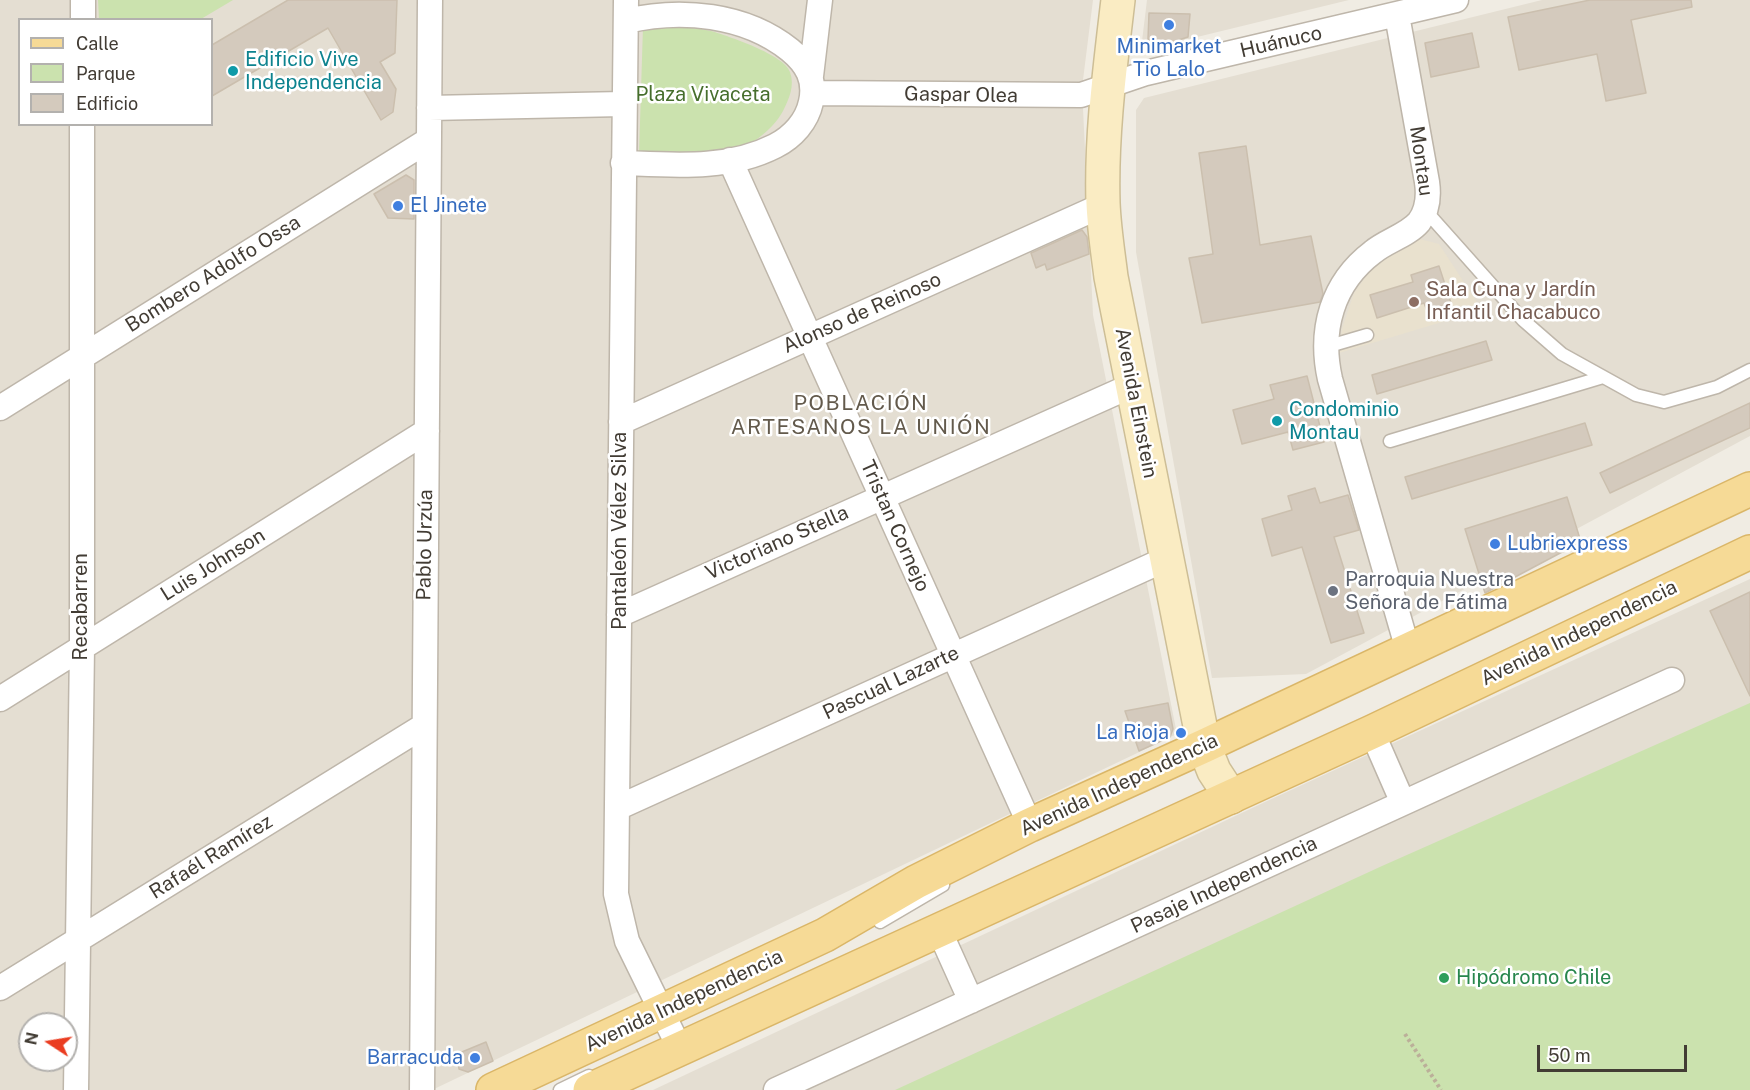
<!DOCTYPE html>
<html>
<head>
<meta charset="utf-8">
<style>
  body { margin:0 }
  #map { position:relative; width:1750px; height:1090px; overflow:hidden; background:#f0ece3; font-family:"Public Sans",sans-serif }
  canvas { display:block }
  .legend { position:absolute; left:18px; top:18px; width:195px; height:108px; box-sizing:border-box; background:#fff; border:2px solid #b3b1ae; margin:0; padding:8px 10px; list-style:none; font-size:18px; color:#423c34 }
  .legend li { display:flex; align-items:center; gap:12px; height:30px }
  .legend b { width:30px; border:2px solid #b3b1ae }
  .north { position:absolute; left:18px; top:1012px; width:60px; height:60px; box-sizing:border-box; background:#fff; border:2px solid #b3b1ae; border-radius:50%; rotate:282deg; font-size:16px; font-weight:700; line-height:24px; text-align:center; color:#423c34 }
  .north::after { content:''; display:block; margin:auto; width:21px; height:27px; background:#ea3d21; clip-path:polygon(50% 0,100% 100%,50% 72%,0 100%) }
  .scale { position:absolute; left:1537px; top:1045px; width:150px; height:27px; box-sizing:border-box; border:3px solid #423c34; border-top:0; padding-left:8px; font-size:18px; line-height:21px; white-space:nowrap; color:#423c34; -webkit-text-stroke:4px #fff; paint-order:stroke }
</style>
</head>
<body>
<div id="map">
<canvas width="1750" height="1090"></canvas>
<ul class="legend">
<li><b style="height:8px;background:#f6da96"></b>Calle</li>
<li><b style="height:16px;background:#cbe2ae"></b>Parque</li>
<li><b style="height:16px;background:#d4cabd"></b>Edificio</li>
</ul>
<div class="north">N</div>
<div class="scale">50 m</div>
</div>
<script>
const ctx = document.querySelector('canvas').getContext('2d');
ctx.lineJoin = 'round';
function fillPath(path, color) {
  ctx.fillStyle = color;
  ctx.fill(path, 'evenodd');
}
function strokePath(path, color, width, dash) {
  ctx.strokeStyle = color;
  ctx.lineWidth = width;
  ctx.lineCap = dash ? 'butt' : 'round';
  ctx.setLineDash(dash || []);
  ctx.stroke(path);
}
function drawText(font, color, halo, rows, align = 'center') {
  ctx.font = font + ' "Public Sans",sans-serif';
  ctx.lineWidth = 5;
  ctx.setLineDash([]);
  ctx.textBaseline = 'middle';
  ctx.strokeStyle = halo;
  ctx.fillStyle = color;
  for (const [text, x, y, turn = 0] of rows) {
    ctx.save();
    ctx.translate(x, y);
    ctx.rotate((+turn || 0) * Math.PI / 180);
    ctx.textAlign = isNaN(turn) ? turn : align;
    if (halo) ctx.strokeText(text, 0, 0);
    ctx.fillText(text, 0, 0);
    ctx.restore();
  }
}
fillPath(new Path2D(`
  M0,0H1093L1082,88L1093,315L1177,734L432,1090H0ZM20,20H212V124H20ZM30,1024H66V1060H30Z
  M1147,0H1349L1156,47L1142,41Z
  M1542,0H1750V436L1306,674L1212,678L1136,252V110L1144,98Z
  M1750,579V706L901,1090H653L1265,802Z`), '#e4ded2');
fillPath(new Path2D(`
  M1416,238L1439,244L1482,310L1339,353L1342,329L1354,293L1369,272L1386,257Z`), '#e9e1ce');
fillPath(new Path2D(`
  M98,0H233L201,19H99Z
  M643,26C665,27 690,26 711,31C728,36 785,55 790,72C795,86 789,99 783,111C772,131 748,149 725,153C698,158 666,155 639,155Z
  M1750,703V1090H895L1382,866Z`), '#cbe2ae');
const building = new Path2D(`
  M288,0H397L395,53L380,62L396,89L393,112L381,120L328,28L212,96V45Z
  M1590,0H1691L1692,7L1631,20L1646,93L1606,101L1597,54L1519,70L1508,17Z
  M1149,13L1190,14L1188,37L1172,42H1154L1148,39Z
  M1472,33L1479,67L1431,77L1425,43Z
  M1246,146L1260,245L1311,236L1323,294L1320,302L1202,323L1189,258L1213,254L1199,153Z
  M406,175L414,180V219L388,218L374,194Z
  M1082,230L1087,237L1089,254L1047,270L1045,264L1036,268L1031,253Z
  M1439,266L1451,303L1427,311L1424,303L1377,318L1370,295L1413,282L1411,275Z
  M1486,341L1492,360L1377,394L1372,375Z
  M1307,376L1324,442L1293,450L1288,432L1242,444L1233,410L1274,399L1270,385Z
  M1750,403V428L1610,493L1600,473Z
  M1585,423L1592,445L1412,499L1405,477Z
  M1315,488L1320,503L1348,495L1359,530L1334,537L1364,633L1331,643L1302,547L1272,556L1262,519L1292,510L1288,496Z
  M1567,497L1581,542L1485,593L1465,529Z
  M1750,592V696L1710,611Z
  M1168,703L1173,729L1170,737L1139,751L1125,711Z
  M486,1042L493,1061L468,1072L459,1069L457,1054Z`);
fillPath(building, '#d4cabd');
strokePath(building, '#cbbfae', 1.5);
const service = new Path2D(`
  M1425,210L1523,320L1562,354L1636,395L1664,402L1717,387L1750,370
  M1326,347L1367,335
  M1390,441L1603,377
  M880,922L943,885
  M560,1090L589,1076`);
const minor = new Path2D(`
  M626,0L616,894L627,941L680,1049
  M1397,15L1427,182C1429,196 1428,210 1419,222C1408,235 1386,241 1373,252C1332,283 1319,330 1330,379L1408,650
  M83,20V0
  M811,76L820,0
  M813,93L1081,95L1146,73L1456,0
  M429,108L623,104
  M730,160L1030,825
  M623,163C674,165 728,170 775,146C793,137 807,121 811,102C816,80 807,64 790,50C745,14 681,8 626,21
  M0,408L427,141
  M621,422L1103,205
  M619,615L1133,385
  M0,699L427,431
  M1372,732L1403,803
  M617,808L1166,559
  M939,930L971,1001
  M0,988L422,727
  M76,1090L82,647V124
  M422,1090L430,0
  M776,1090L1672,680`);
const secondary = new Path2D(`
  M1118,0C1110,68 1101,135 1103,203C1104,228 1108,253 1111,277L1204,746L1214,771L1231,797`);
const primary = new Path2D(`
  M493,1090L825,935L916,882L1030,825L1204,746L1750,489
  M590,1090L1372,732L1750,552`);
strokePath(service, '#beb6aa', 15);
strokePath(minor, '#beb6aa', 27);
strokePath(secondary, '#cdbe96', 36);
strokePath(primary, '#dab668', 36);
strokePath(new Path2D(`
  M1405,1034L1441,1090`), '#bbaf99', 4, [3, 3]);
strokePath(service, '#fff', 12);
strokePath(minor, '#fff', 24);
strokePath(secondary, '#faecc3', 33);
strokePath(primary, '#f6da96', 33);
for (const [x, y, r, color] of [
  [1169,25,6,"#3f7fe0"],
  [233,71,6,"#0f9aa8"],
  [398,206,6,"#3f7fe0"],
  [1414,302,6,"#8d6e63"],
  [1277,421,6,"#0f9aa8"],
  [1495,544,6,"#3f7fe0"],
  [1333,591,6,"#6b7280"],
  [1181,733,6,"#3f7fe0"],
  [1444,978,6,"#2e9e5b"],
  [475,1058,6,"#3f7fe0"]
]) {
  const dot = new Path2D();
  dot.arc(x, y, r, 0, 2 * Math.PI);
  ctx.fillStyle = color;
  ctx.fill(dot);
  strokePath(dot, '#fff', 2);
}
drawText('20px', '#423c34', '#fff', [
  ["Huánuco",1281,42,-13],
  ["Gaspar Olea",961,95,1],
  ["Montau",1421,161,82],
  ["Bombero Adolfo Ossa",213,274,-32],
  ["Alonso de Reinoso",862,313,-24],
  ["Avenida Einstein",1136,403,79],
  ["Tristan Cornejo",895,526,66],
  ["Pantaleón Vélez Silva",620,531,-90],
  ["Victoriano Stella",777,543,-24],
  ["Pablo Urzúa",425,545,-89],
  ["Luis Johnson",213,565,-32],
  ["Recabarren",81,607,-90],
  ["Avenida Independencia",1579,633,-26],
  ["Pascual Lazarte",891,683,-25],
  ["Avenida Independencia",1119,785,-25],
  ["Rafaél Ramírez",211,857,-32],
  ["Pasaje Independencia",1224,885,-25],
  ["Avenida Independencia",684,1001,-25]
]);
drawText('20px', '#366cbe', '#fff', [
  ["Minimarket",1169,47,"center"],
  ["Tio Lalo",1169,70,"center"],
  ["El Jinete",410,206],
  ["Lubriexpress",1507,544],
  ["La Rioja",1169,733,"right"],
  ["Barracuda",463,1058,"right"]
], 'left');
drawText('20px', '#0d838f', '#fff', [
  ["Edificio Vive",245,60],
  ["Independencia",245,83],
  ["Condominio",1289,410],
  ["Montau",1289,433]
], 'left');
drawText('20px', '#466e2c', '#fff', [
  ["Plaza Vivaceta",703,95]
]);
drawText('20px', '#785e54', '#fff', [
  ["Sala Cuna y Jardín",1426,290],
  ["Infantil Chacabuco",1426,313]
], 'left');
drawText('20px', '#5b616d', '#fff', [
  ["Parroquia Nuestra",1345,580],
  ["Señora de Fátima",1345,603]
], 'left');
drawText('20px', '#27864d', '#fff', [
  ["Hipódromo Chile",1456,978]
], 'left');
ctx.letterSpacing = '1.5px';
drawText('21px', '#635a4c', '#fff', [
  ["POBLACIÓN",861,404],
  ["ARTESANOS LA UNIÓN",861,428]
]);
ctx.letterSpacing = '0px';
</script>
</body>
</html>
